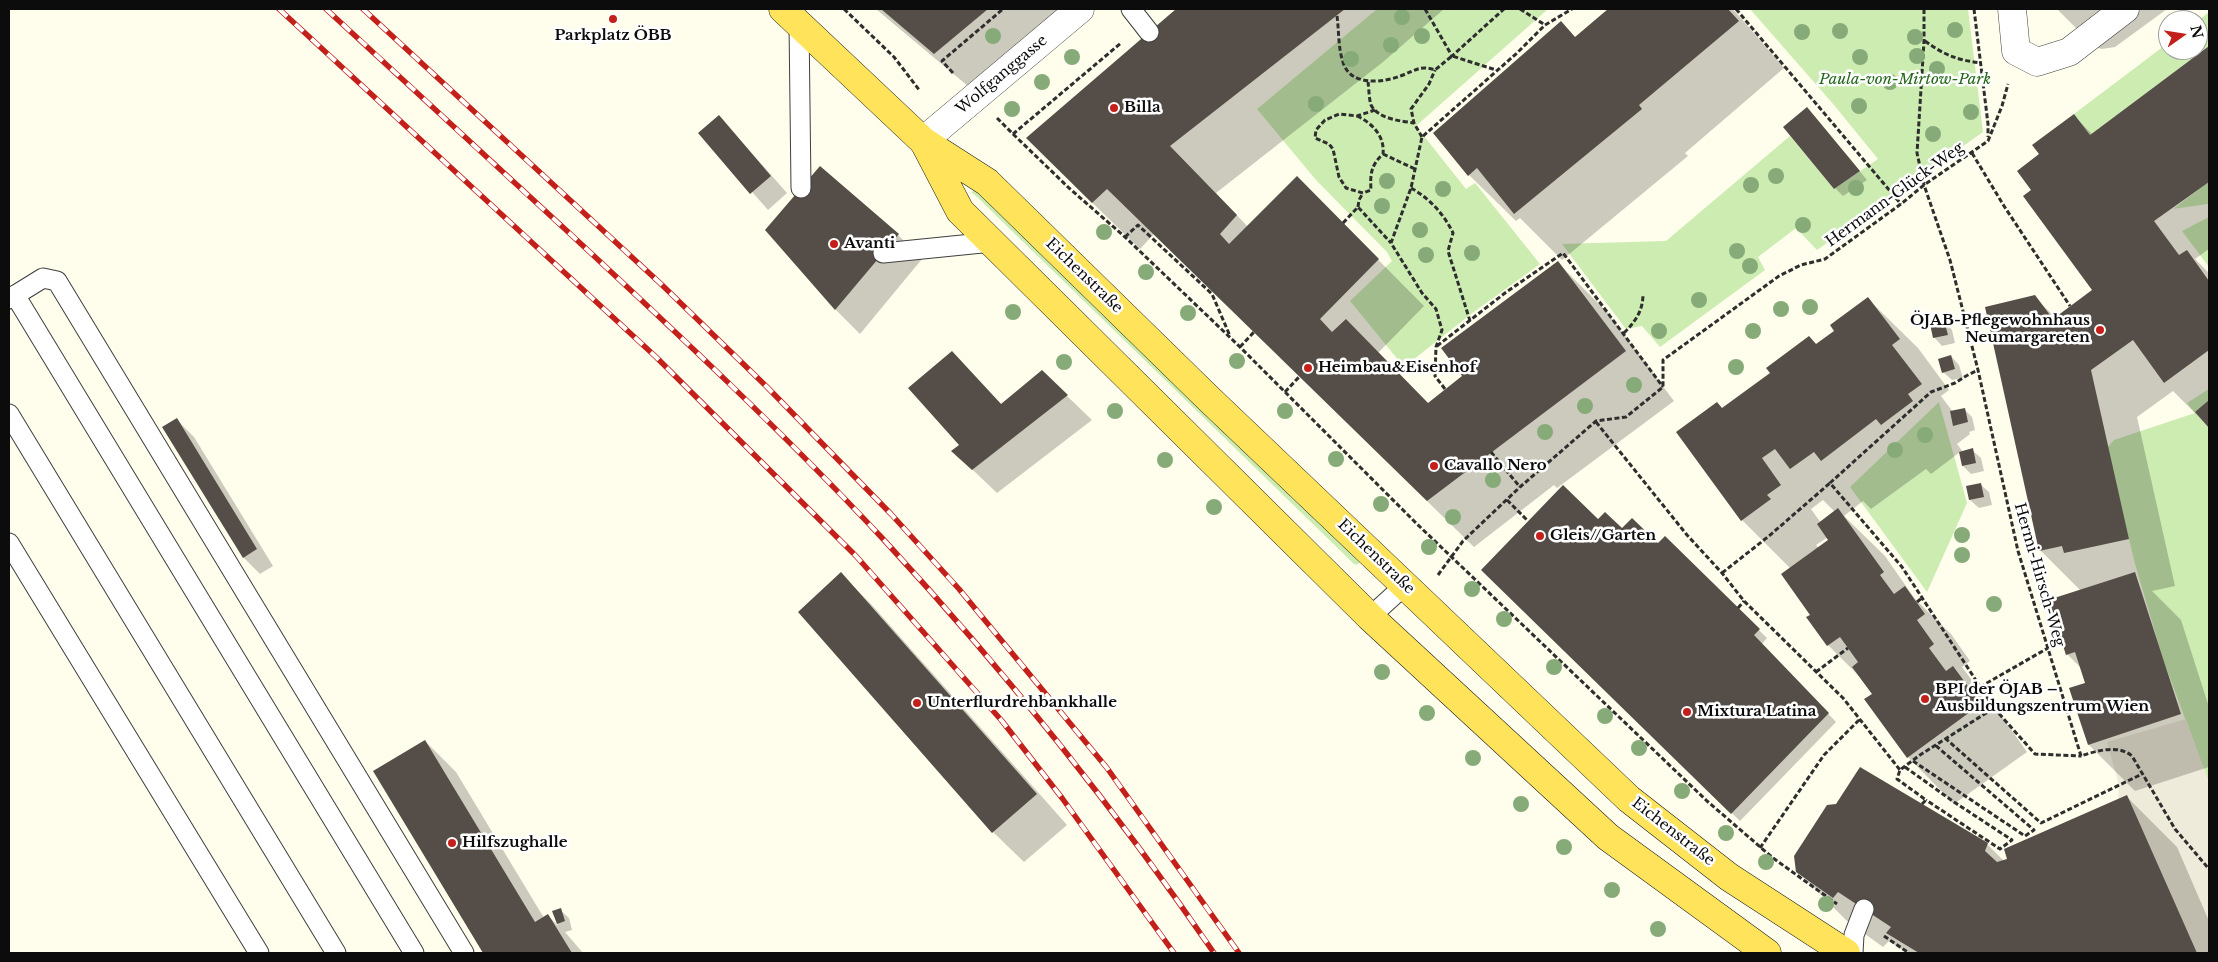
<!DOCTYPE html>
<html>
<head>
<meta charset="utf-8">
<style>
  body { margin:0 }
  #map { position:relative; width:2218px; height:962px; overflow:hidden; background:#fffdeb; font-family:"Libre Baskerville",serif }
  canvas { display:block }
  .frame { position:absolute; inset:0; border:10px solid #0c0c0c; pointer-events:none }
  .north { position:absolute; left:2158px; top:10px; width:50px; height:50px; box-sizing:border-box; background:#fff; border:1px solid #9e9e9e; border-radius:50%; rotate:77deg; font-size:14px; font-weight:700; line-height:20px; text-align:center; color:#0c0c0c }
  .north::after { content:''; display:block; margin:auto; width:18px; height:22px; background:#c4201b; clip-path:polygon(50% 0,100% 100%,50% 72%,0 100%) }
</style>
</head>
<body>
<div id="map">
<canvas width="2218" height="962"></canvas>
<div class="frame"></div>
<div class="north">N</div>
</div>
<script>
const ctx = document.querySelector('canvas').getContext('2d');
ctx.lineJoin = 'round';
function fillPath(path, color) {
  ctx.fillStyle = color;
  ctx.fill(path, 'evenodd');
}
function strokePath(path, color, width, dash) {
  ctx.strokeStyle = color;
  ctx.lineWidth = width;
  ctx.lineCap = dash ? 'butt' : 'round';
  ctx.setLineDash(dash || []);
  ctx.stroke(path);
}
function drawText(font, color, halo, rows, align = 'center') {
  ctx.font = font + ' "Libre Baskerville",serif';
  ctx.lineWidth = 5;
  ctx.setLineDash([]);
  ctx.textBaseline = 'middle';
  ctx.strokeStyle = halo;
  ctx.fillStyle = color;
  for (const [text, x, y, turn = 0] of rows) {
    ctx.save();
    ctx.translate(x, y);
    ctx.rotate((+turn || 0) * Math.PI / 180);
    ctx.textAlign = isNaN(turn) ? turn : align;
    if (halo) ctx.strokeText(text, 0, 0);
    ctx.fillText(text, 0, 0);
    ctx.restore();
  }
}
fillPath(new Path2D(`
  M1377,9H1548L1416,126L1466,189L1475,183L1540,264L1471,314L1404,367L1350,301L1392,261L1387,252L1316,180L1257,109Z
  M1750,9H1968L1983,132L1817,250L1796,228L1758,257L1765,270L1660,347L1642,326L1626,329L1562,244L1666,241L1790,136L1834,189L1878,159L1834,105Z
  M2209,12V46L2090,135L2074,114L2168,43V50H2198V21Z
  M2209,182L2208,204L2173,209Z
  M974,186L1361,562L1356,565L1353,563L976,196L972,193Z
  M2209,217V267L2182,231Z
  M2209,389V400L2196,412L2209,428V783L2163,659L2135,564L2107,448L2114,440L2195,413L2187,403Z
  M1939,402L1967,503L1927,592L1850,487Z`), '#ccecb2');
fillPath(new Path2D(`
  M2186,719L2209,783V953H2197L2160,872L2118,800L2119,785L2107,742Z`), '#efebda');
fillPath(new Path2D(`
  M876,9H1074L975,92Z
  M1177,9H1444L1383,62L1216,193L1248,227L1297,178L1424,306L1378,353L1428,404L1463,377L1558,263L1607,312L1674,401L1557,488L1554,485L1474,547L1154,234L1140,249L1074,185L1131,48Z
  M1610,9H1733L1784,68L1685,153L1688,156L1562,260L1520,218L1516,221L1469,175L1561,22L1576,38Z
  M2057,9H2167L2115,47L2102,49L2095,47Z
  M2209,48V249L2195,259L2209,273V427L2173,391L2137,417L2175,586L2152,591L2181,620L2209,707V767L2135,791L2089,745L2086,684L2081,668L2067,654L2081,591L2040,550L2034,297L2056,318L2094,291L2033,190L2041,155L2074,116L2093,135Z
  M719,116L787,193L768,210L700,133Z
  M1815,117L1867,180L1843,196L1835,188Z
  M820,167L898,235L922,259L860,334L836,310L766,230Z
  M1868,299L1918,348L1949,390L1941,396L1953,412L1964,409L1972,417L1975,430L1969,432L1970,434L1957,444L1963,452L1972,450L1981,458L1984,471L1971,474L1963,466L1960,452L1931,474L1926,469L1871,509L1863,501L1844,516L1885,556L1915,599L1951,634L1970,661L1962,667L1980,691L1978,693L2000,714L2027,752L1954,804L1908,757L1873,694L1863,680L1828,645L1808,617L1812,615L1791,569L1742,520L1723,409L1836,331ZM1823,500L1835,512L1821,523L1811,509ZM1828,537L1830,540L1819,548L1816,545Z
  M1944,321L1952,330L1955,343L1942,346L1934,337Z
  M952,352L1002,405L1042,372L1092,420L997,493L953,451L961,445Z
  M1951,356L1959,365L1963,378L1952,380L1943,372Z
  M177,420L194,437L273,566L260,574L244,558L164,428Z
  M1980,484L1989,492L1992,505L1979,508L1970,500L1967,487Z
  M1622,530L1658,545L1665,538L1767,638L1762,644L1836,722L1740,821L1483,570Z
  M841,574L871,604L1067,825L1024,862L993,832L800,612Z
  M425,741L456,772L544,918L548,915L558,926L554,912L560,910L569,918L572,930L565,932L583,953H484L375,772Z
  M2127,797L2177,847L2209,921V953H1907L1889,941L1883,947L1847,921L1797,871L1987,844L2004,861Z`), '#0003');
fillPath(new Path2D(`
  M881,9H988L934,54Z
  M1176,9H1345L1170,146L1237,215L1220,234L1229,244L1297,176L1379,259L1320,319L1332,332L1346,319L1428,403L1462,376L1441,348L1558,261L1626,351L1427,501L1107,189L1092,203L1026,138Z
  M1608,9H1728L1739,21L1639,105L1642,109L1514,214L1477,168L1468,176L1433,133L1561,21L1575,37Z
  M2209,46V182L2154,221L2179,255L2187,250L2209,281V350L2164,383L2133,340L2091,370L2129,539L2064,553L2062,546L2039,551L1985,307L2035,295L2053,319L2092,290L2023,196L2031,190L2017,171L2039,154L2032,145L2074,114L2090,135Z
  M1807,107L1860,171L1834,189L1783,127Z
  M719,115L771,176L750,194L698,133Z
  M820,166L899,234L835,310L765,230Z
  M1868,297L1900,339L1892,345L1922,384L1908,394L1913,401L1881,425L1876,419L1821,461L1814,452L1790,469L1775,449L1762,458L1781,485L1767,495L1771,499L1741,521L1676,432L1717,402L1722,408L1770,373L1766,368L1809,336L1816,344L1834,331L1830,325Z
  M1944,320L1948,335L1933,338L1930,324Z
  M952,351L1001,404L1042,370L1068,395L972,470L951,451L959,445L908,388Z
  M1951,355L1955,369L1942,373L1938,359Z
  M2209,400V428L2195,412Z
  M1965,408L1968,422L1953,426L1950,411Z
  M177,418L257,549L243,558L162,427Z
  M1973,448L1976,463L1962,466L1959,452Z
  M1981,483L1984,497L1969,500L1966,486Z
  M1563,485L1598,519L1605,512L1622,528L1632,518L1658,543L1665,536L1760,629L1754,635L1829,713L1731,814L1481,570Z
  M1838,508L1884,572L1880,575L1894,594L1905,586L1925,614L1917,620L1934,644L1929,648L1946,671L1953,666L1981,704L1907,758L1864,699L1872,694L1852,667L1858,662L1840,637L1827,646L1806,617L1810,615L1781,574L1828,540L1817,524Z
  M841,572L1037,794L992,833L798,612Z
  M2135,572L2181,714L2088,745L2069,688L2085,683L2075,652L2066,655L2048,600Z
  M425,740L535,922L548,914L572,953H483L373,771Z
  M1860,767L1988,843L1985,851L1997,862L2007,859L2004,849L2127,795L2197,953H1919L1886,933L1891,927L1838,892L1833,898L1796,872L1794,856L1827,805L1836,804Z
  M561,908L565,921L557,924L552,911Z`), '#554e48');
const service = new Path2D(`
  M1131,9L1149,32
  M799,23L801,188
  M883,253L992,242
  M15,295L414,953
  M9,299L43,278L57,281L464,953
  M9,414L336,953
  M9,543L259,953
  M1370,617L1405,585
  M1853,953L1854,935L1864,909`);
const minor = new Path2D(`
  M2012,9L2016,51L2037,62L2069,52L2125,9
  M923,141L1080,9`);
const primary = new Path2D(`
  M783,9L923,141L987,182L1208,398L1629,799L1729,877L1846,953
  M924,142L960,211L1370,617L1608,837L1767,953`);
strokePath(service, '#3f3f3f', 21);
strokePath(minor, '#3f3f3f', 29);
strokePath(primary, '#1d1d1d', 29);
strokePath(new Path2D(`
  M844,9L894,57L920,91
  M1425,9L1452,56L1504,9
  M1520,9L1545,25
  M1736,9L1901,204
  M1924,9V41L1917,153L1924,185L1950,260L1978,370L2018,551L2081,756C2096,751 2118,744 2132,756L2175,829L2209,869
  M1974,9L1988,124V137
  M1337,16C1339,30 1338,48 1343,62C1350,87 1384,83 1403,75C1416,70 1421,65 1435,70L1452,56L1496,70
  M1925,41C1944,55 1957,60 1981,63
  M953,73L942,61L1003,9
  M1368,82C1369,89 1369,99 1371,105C1378,119 1401,121 1414,123
  M1357,116C1372,123 1385,136 1383,154C1371,165 1370,174 1371,190L1363,193L1346,188L1339,177L1333,149L1329,144L1315,138L1316,130L1325,120L1339,114L1357,116L1375,110
  M997,118L1013,134L1121,43
  M1013,134L1069,188L1125,237L1240,347L1417,524L1707,801L1773,858L1837,904
  M1422,137L1414,123L1411,109L1429,84L1435,70
  M1972,153L2004,206L2070,306
  M1383,154L1415,169
  M1411,188C1429,198 1444,214 1453,233L1448,251L1470,321
  M1358,207L1359,200L1363,193
  M1343,223L1358,207L1391,243
  M1125,237L1138,225L1212,294L1230,336
  M1624,333C1635,322 1643,311 1643,294
  M1437,346L1505,293L1563,253L1663,387
  M1240,347L1254,332
  M1445,389L1435,376L1436,347L1442,330L1436,309L1422,293L1391,243L1411,188L1422,137L1517,53L1545,25L1572,9
  M1285,392L1299,377
  M1596,422L1687,535L1722,573L1744,601L1843,698L1900,770
  M1491,452L1520,487
  M1507,500L1528,521
  M1722,573L1769,536L1830,483
  M1438,575L1463,541L1520,487L1596,421L1626,417L1663,387V360L1779,276L1801,265L1825,259L1901,204L1924,185L1988,141L2002,106L2008,84
  M1917,602L1923,597
  M1738,608L1744,601
  M1816,672L1848,648
  M1980,687L2048,648
  M1994,708L2035,754L2081,756
  M1945,738L2041,823L2142,774
  M1913,761L2025,836L2034,830L1935,745
  M1905,767L1954,802L2012,840L2000,849L1926,800
  M1922,804L1926,800L1897,779L1900,770L1920,755L1994,708L1902,567L1830,483L1931,392L1955,383L1966,376L1978,370
  M1760,848L1824,755L1859,720
  M1884,936L1909,953`), '#2e2e2e', 3, [5, 2.5]);
strokePath(service, '#fff', 19);
strokePath(minor, '#fff', 28);
strokePath(primary, '#ffe45b', 28);
const rail = new Path2D(`
  M279,9L656,357L856,556L1002,721L1062,798L1174,953
  M326,9C406,82 486,157 566,230C675,331 783,432 884,540C1004,670 1114,807 1214,953
  M363,9L661,284L767,387L891,514L959,589L1107,768L1239,953`);
strokePath(rail, '#c4201b', 5.5);
strokePath(rail, '#fff', 4, [11]);
ctx.fillStyle = '#86aa78';
for (const [x, y] of [
  [1402,17],
  [1955,30],
  [1840,31],
  [1802,32],
  [993,36],
  [1422,36],
  [1915,37],
  [1391,45],
  [1917,56],
  [1072,57],
  [1860,57],
  [1351,59],
  [1937,69],
  [1042,82],
  [1890,82],
  [1316,104],
  [1859,106],
  [1012,109],
  [1971,112],
  [1933,134],
  [1776,176],
  [1387,181],
  [1751,185],
  [1856,188],
  [1443,189],
  [1382,206],
  [1803,225],
  [1420,230],
  [1104,232],
  [1737,251],
  [1472,253],
  [1426,255],
  [1750,266],
  [1146,272],
  [1699,300],
  [1810,307],
  [1781,309],
  [1013,312],
  [1188,313],
  [1659,331],
  [1753,331],
  [1237,361],
  [1064,362],
  [1736,367],
  [1634,385],
  [1585,406],
  [1115,411],
  [1285,411],
  [1545,432],
  [1925,435],
  [1895,450],
  [1336,459],
  [1165,460],
  [1493,480],
  [1381,504],
  [1214,507],
  [1453,517],
  [1962,535],
  [1429,547],
  [1962,555],
  [1472,589],
  [1994,604],
  [1504,619],
  [1554,667],
  [1382,672],
  [1427,713],
  [1605,716],
  [1639,748],
  [1473,758],
  [1682,791],
  [1521,804],
  [1726,833],
  [1564,847],
  [1766,862],
  [1612,890],
  [1826,904],
  [1658,929]
]) {
  ctx.beginPath();
  ctx.arc(x, y, 8, 0, 2 * Math.PI);
  ctx.fill();
}
for (const [x, y, r, color] of [
  [613,19,5,"#c4201b"],
  [1114,108,5,"#c4201b"],
  [834,244,5,"#c4201b"],
  [2100,330,5,"#c4201b"],
  [1308,368,5,"#c4201b"],
  [1434,466,5,"#c4201b"],
  [1540,536,5,"#c4201b"],
  [1925,699,5,"#c4201b"],
  [917,703,5,"#c4201b"],
  [1687,712,5,"#c4201b"],
  [452,843,5,"#c4201b"]
]) {
  const dot = new Path2D();
  dot.arc(x, y, r, 0, 2 * Math.PI);
  ctx.fillStyle = color;
  ctx.fill(dot);
  strokePath(dot, '#fff', 2);
}
drawText('bold 15px', '#0c0c0c', '#fff', [
  ["Parkplatz ÖBB",613,36,"center"],
  ["Billa",1124,108],
  ["Avanti",844,244],
  ["ÖJAB-Pflegewohnhaus",2090,321,"right"],
  ["Neumargareten",2090,338,"right"],
  ["Heimbau&Eisenhof",1318,368],
  ["Cavallo Nero",1444,466],
  ["Gleis//Garten",1550,536],
  ["BPI der ÖJAB –",1935,690],
  ["Ausbildungszentrum Wien",1935,707],
  ["Unterflurdrehbankhalle",927,703],
  ["Mixtura Latina",1697,712],
  ["Hilfszughalle",462,843]
], 'left');
drawText('15px', '#0c0c0c', '#fff', [
  ["Wolfganggasse",1002,75,-40],
  ["Hermann-Glück-Weg",1895,195,-36],
  ["Eichenstraße",1084,276,44],
  ["Eichenstraße",1376,557,44],
  ["Hermi-Hirsch-Weg",2039,575,74],
  ["Eichenstraße",1673,832,38]
]);
drawText('italic 15px', '#236719', '#fff', [
  ["Paula-von-Mirtow-Park",1905,80]
]);
</script>
</body>
</html>
